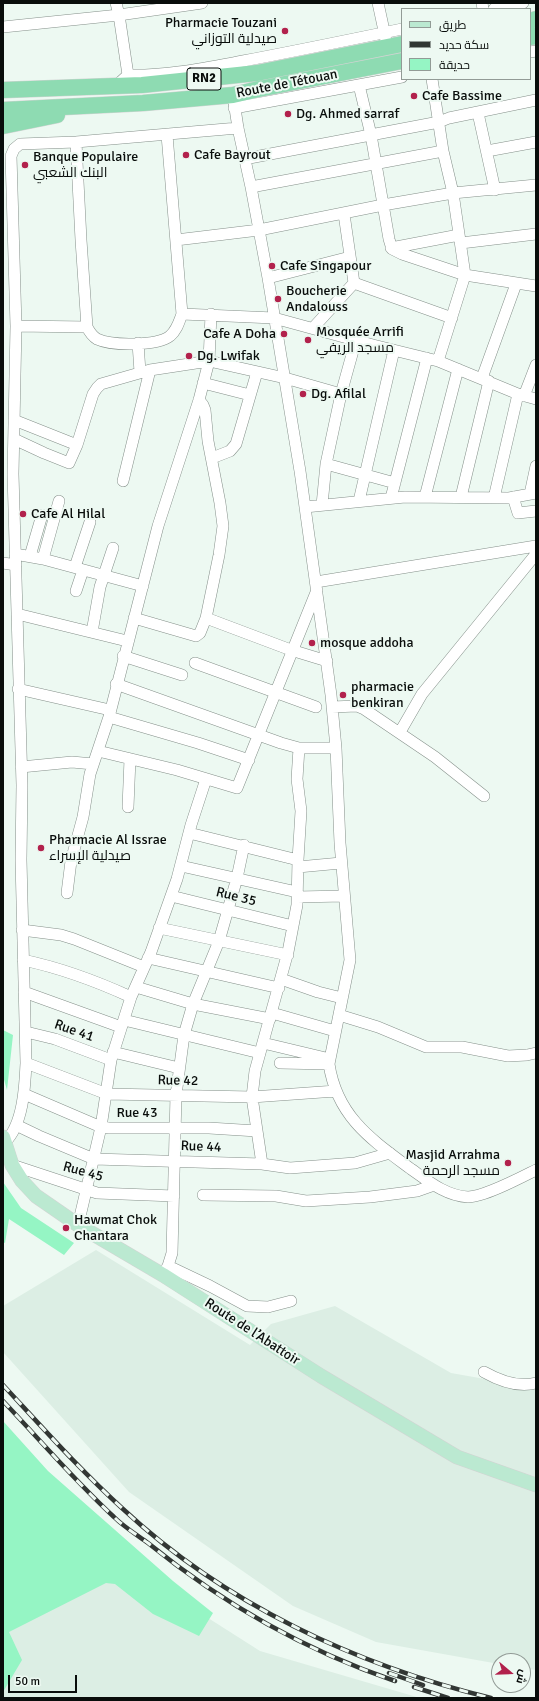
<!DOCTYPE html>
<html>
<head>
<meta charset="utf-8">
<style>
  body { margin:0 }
  #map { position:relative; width:539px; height:1701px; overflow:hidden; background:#edf9f2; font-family:Signika,Cairo,sans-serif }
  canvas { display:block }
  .frame { position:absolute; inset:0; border:4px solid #090d0b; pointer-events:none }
  .legend { position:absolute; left:401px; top:8px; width:130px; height:72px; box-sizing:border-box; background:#edf9f2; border:1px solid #929b96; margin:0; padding:5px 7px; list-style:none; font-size:12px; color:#090d0b }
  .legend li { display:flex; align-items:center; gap:8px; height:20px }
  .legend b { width:20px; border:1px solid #929b96 }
  .north { position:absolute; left:491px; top:1653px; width:40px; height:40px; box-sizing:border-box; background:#edf9f2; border:1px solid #929b96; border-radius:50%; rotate:109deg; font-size:11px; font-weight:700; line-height:16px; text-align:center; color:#090d0b }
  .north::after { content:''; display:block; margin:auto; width:14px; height:18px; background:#b2214c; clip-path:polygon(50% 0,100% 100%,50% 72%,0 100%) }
  .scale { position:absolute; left:8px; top:1675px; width:69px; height:18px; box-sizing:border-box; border:2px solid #090d0b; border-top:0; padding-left:5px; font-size:12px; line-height:14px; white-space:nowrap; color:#090d0b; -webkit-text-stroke:3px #edf9f2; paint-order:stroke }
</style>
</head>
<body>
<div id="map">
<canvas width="539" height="1701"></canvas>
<div class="frame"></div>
<ul class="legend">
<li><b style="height:5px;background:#bbe9d1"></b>طريق</li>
<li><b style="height:5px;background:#323734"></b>سكة حديد</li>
<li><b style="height:11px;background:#95f5c4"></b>حديقة</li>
</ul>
<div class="north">ش</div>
<div class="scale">50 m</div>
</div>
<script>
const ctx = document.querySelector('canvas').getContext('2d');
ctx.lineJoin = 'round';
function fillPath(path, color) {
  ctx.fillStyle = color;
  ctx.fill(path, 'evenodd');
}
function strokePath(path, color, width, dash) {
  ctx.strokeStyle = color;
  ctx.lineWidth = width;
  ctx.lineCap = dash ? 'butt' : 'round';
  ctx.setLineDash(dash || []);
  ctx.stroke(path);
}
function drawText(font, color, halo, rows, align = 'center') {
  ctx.font = font + ' Signika,Cairo,sans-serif';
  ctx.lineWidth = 4;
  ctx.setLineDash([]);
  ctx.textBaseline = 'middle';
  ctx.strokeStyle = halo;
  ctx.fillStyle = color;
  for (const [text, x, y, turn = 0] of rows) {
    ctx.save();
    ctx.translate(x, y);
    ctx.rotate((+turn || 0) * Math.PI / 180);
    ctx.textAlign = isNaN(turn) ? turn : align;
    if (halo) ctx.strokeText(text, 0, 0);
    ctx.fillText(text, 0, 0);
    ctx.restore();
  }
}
fillPath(new Path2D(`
  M96,1250L250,1345L271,1324L335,1306L451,1373L536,1388V1670L523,1668V1661H499V1664L376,1642L293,1606L129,1492L3,1352V1306Z
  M3,1494L139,1574L260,1651L420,1698H3Z`), '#dceee4');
fillPath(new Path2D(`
  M3,1030L13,1035L7,1090L3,1076Z
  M3,1182L21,1208L74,1243L64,1255L9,1219L5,1243L3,1242Z
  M3,1421L48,1471L173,1581L213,1613L199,1636L153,1614L115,1584L106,1583L9,1632L22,1660L3,1692Z`), '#95f5c4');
const minor = new Path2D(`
  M116,3L119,15L128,75
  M378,3L386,40
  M482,3L483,9
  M494,9L523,3
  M3,27L119,15L202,3
  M530,52L536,51
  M432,79L443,151L453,193L465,275L438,361
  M359,85L371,135L389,239L392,249L402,254L465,275L536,286
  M116,86L128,75C166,76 205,68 243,61C296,51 349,40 402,29
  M233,95L238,128L251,187L268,278L300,471L331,695L336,748L340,843L350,960L329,1064C337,1117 372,1140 411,1169C428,1181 446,1196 468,1197C484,1197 520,1178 536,1170
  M234,108L402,77
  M478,113L495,190
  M76,142L81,240L87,327C90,333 92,336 97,339C112,346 157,346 170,336C177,330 179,322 182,314L167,135
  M487,151L536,142
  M244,159L439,122L449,118L536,100
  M251,187L443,151
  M344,214L354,283L452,318
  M176,240L259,230L383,205L453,193L536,185
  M461,243L536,234
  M391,248L459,235
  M268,278L350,257
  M182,314L274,318L373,345L438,361L518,394L536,399
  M16,326L87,327
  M313,328L354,283
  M138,343L140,372
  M482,378L516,284
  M203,383L250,395
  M524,396L536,365
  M14,420L77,445
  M14,439L44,453L69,463L77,445L93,394L97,388L101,384L150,370L209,361L285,378L341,394
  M212,458L230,451L236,444L257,372
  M326,464L395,483
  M123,481L150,370
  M530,494L536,466
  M425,497L458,369
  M461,497L489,381
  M513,497L518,513L536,511
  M391,498L427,358
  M494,498L518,394
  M359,501L394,350
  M322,505L326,464L341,394L356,340
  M305,507L405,497L509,498L536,493
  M15,554L43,559L143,586
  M30,556L42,515
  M43,559L59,501
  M3,563L16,565
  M75,567L90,522
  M316,582L536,546
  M76,591L83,570
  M17,614L127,641
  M134,618L196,636L200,633L206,618L219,555L223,526L220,503L208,441L205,410L203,405L199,400
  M206,618L291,650L327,661
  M92,632L100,587L113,548
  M123,656L182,675
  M195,663L316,707
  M116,684L281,743L299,748H336
  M18,689L110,710
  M332,707L357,706L364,709L435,757L484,796
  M109,717L198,743L249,760
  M400,732L422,694L536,554
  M98,751L177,770L237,788L317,590
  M21,767L72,762L93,764
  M128,807L130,759
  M189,833L298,860
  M181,866L297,892
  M298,867L341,863
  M67,893L71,861L83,817L90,774L109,717L158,526L199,400L209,361L211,314
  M171,896L293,926
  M297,897L344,896
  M159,928L288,955
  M22,930L61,935L74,939L144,967
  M148,958L279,988
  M23,960C61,968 96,981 131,997
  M281,979L318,992L342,998
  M136,987L193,1004L270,1019
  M24,992L121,1027
  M272,1013L335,1031
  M339,1015L378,1027L426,1047H462L508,1056L527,1055L536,1053
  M124,1020L260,1053
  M26,1032L55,1039L111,1060
  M263,1043L330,1059
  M113,1052L179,1068
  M26,1063L107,1094L252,1097L336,1091
  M280,1063L329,1064
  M24,1094L101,1127L109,1128H209L257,1131
  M16,1125L39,1136L94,1159L262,1164L290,1168L355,1163L390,1153
  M5,1142C23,1125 25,1087 26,1063L21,860L22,785L13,474L16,326L11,156L14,149L20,144L76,142L238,128
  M262,1164L252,1097L255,1071L288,952L297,905L298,860L301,811L297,779L299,748
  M12,1165L97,1193L174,1196
  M203,1195L276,1196L306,1201L370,1197L417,1191L434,1185
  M78,1225L101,1127L111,1060L131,997L151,952L177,879L191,825L206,779
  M168,1266L210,1286L247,1306L268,1307L291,1301
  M163,1275L168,1266L172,1253L176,1095L184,1035L193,1004L219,941L237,878L244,845
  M484,1372C500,1381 518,1388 536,1383`);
const major = new Path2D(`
  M3,1137L12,1165L22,1181L36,1196L78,1225L163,1275L321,1376L457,1457L536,1485`);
const highway = new Path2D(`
  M530,21L536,19
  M530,37L536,36
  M3,90L142,85L257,73L402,44
  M3,110L143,103L233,95L259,89L402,61
  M3,126L57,115`);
strokePath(minor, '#85908a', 12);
strokePath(major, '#d3d3d3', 15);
strokePath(highway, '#d3d3d3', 17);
strokePath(minor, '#fff', 11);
strokePath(major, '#bbe9d1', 14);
strokePath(highway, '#8edbb2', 16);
const rail = new Path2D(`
  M3,1385C42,1427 80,1470 123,1509C225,1604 356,1665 491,1698
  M3,1401C40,1440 75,1481 114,1517C124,1527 137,1535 148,1543C222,1603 304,1650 395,1681
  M389,1673L423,1685
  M414,1687L448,1698`);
strokePath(rail, '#323734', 4.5);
strokePath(rail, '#edf9f2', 3, [9]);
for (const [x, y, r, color] of [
  [285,31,4,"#b2214c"],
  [414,96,4,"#b2214c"],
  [288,114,4,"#b2214c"],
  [186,155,4,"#b2214c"],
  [25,165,4,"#b2214c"],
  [272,266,4,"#b2214c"],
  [278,299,4,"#b2214c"],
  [284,334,4,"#b2214c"],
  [308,340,4,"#b2214c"],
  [189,356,4,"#b2214c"],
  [303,394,4,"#b2214c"],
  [23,514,4,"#b2214c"],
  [312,643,4,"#b2214c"],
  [343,695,4,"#b2214c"],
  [41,848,4,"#b2214c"],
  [508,1163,4,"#b2214c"],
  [66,1228,4,"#b2214c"]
]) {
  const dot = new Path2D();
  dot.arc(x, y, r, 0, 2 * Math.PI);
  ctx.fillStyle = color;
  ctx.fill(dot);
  strokePath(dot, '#edf9f2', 1.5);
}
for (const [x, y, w] of [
  [204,79,34]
]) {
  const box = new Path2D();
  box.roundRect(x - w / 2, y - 11, w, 22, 3);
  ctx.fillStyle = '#edf9f2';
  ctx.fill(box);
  strokePath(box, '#090d0b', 1);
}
drawText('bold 13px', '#090d0b', null, [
  ["RN2",204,79]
]);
drawText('14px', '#090d0b', '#edf9f2', [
  ["Pharmacie Touzani",277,23,"right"],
  ["صيدلية التوزاني",277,39,"right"],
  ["Cafe Bassime",422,96],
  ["Dg. Ahmed sarraf",296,114],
  ["Cafe Bayrout",194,155],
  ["Banque Populaire",33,157],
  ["البنك الشعبي",33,173],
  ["Cafe Singapour",280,266],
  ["Boucherie",286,291],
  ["Andalouss",286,307],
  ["Mosquée Arrifi",316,332],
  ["مسجد الريفي",316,348],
  ["Cafe A Doha",276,334,"right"],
  ["Dg. Lwifak",197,356],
  ["Dg. Afilal",311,394],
  ["Cafe Al Hilal",31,514],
  ["mosque addoha",320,643],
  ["pharmacie",351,687],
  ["benkiran",351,703],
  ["Pharmacie Al Issrae",49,840],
  ["صيدلية الإسراء",49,856],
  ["Masjid Arrahma",500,1155,"right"],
  ["مسجد الرحمة",500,1171,"right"],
  ["Hawmat Chok",74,1220],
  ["Chantara",74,1236]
], 'left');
drawText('14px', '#090d0b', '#edf9f2', [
  ["Route de Tétouan",287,84,-11],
  ["Rue 35",236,897,14],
  ["Rue 41",74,1031,19],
  ["Rue 42",178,1081,1],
  ["Rue 43",137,1113],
  ["Rue 44",201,1147,2],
  ["Rue 45",83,1172,15],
  ["Route de l’Abattoir",252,1332,33]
]);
</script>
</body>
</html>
